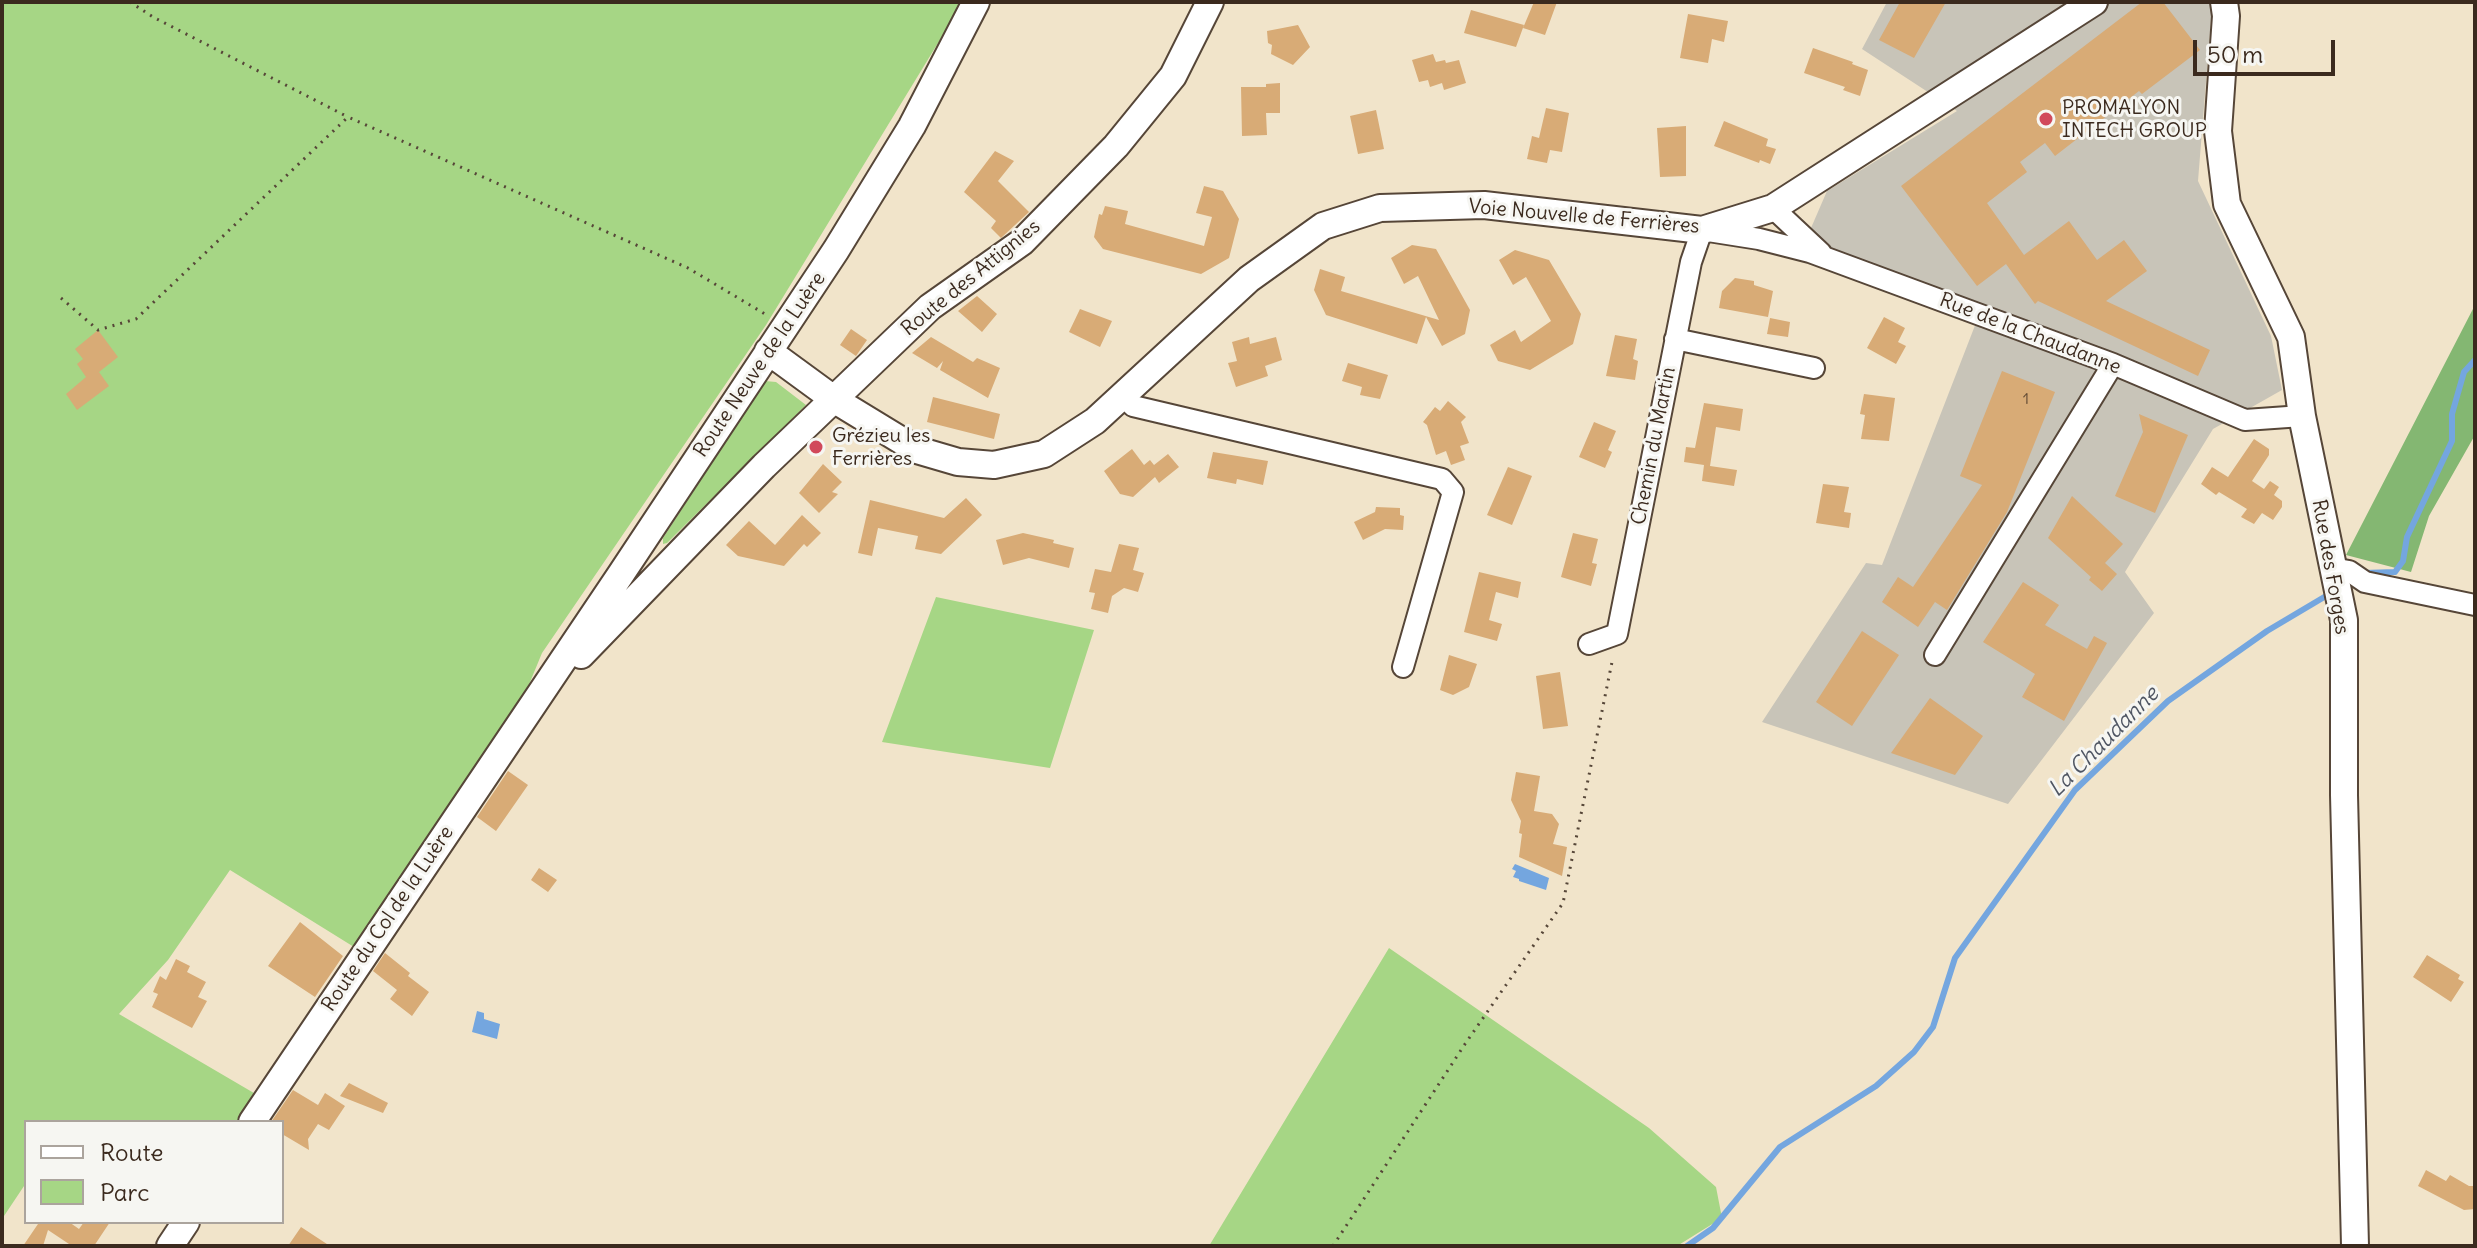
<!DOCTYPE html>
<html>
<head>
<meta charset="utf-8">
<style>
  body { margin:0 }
  #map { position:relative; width:2477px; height:1248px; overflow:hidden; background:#f1e4ca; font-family:Delius,sans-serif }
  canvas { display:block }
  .frame { position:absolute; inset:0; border:4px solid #3b2a1e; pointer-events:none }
  .legend { position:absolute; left:24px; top:1120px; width:260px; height:104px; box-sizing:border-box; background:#f6f6f2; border:2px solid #aba49d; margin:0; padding:10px 14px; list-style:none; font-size:24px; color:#3b2a1e }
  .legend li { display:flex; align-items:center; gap:16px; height:40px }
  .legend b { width:40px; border:2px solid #aba49d }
  .scale { position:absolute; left:2193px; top:40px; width:142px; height:36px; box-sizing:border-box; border:4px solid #3b2a1e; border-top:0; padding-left:10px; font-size:24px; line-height:28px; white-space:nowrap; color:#3b2a1e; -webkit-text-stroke:6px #f6f6f2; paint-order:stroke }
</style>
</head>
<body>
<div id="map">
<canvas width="2477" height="1248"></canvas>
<div class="frame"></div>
<ul class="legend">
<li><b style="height:10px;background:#fff"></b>Route</li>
<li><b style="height:22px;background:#a6d685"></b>Parc</li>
</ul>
<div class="scale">50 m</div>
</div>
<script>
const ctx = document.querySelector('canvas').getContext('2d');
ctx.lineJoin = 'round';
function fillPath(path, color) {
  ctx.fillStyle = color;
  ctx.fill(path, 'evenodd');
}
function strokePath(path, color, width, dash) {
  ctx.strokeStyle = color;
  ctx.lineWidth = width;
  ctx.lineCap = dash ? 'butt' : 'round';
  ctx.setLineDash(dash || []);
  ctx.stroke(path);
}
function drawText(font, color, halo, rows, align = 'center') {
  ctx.font = font + ' Delius,sans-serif';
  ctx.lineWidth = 6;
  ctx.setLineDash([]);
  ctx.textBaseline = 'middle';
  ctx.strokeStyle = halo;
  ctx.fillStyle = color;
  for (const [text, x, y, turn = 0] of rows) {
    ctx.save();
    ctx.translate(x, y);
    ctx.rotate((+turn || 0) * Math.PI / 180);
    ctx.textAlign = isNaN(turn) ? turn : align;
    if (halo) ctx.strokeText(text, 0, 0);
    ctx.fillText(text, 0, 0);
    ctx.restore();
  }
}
fillPath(new Path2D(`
  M1887,2H2216L2211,19L2198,181L2271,336L2282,390L2213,429L2125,572L2154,613L2008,804L1762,722L1866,563L1882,565L1981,310L1828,250L1811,228L1827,191L1957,111L1862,49Z`), '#c8c4b8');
fillPath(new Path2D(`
  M2,2H963L766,325L542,653L516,716L354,947L230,870L168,960L119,1014L259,1096L241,1122H26V1183L2,1219Z
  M765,381L776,382L806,405L667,543L663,544V538Z
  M936,597L1094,630L1050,768L882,742Z
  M1389,948L1649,1128L1716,1187L1722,1218L1677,1246H1209Z`), '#a6d685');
fillPath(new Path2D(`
  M2475,305V435L2429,516L2411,572L2346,555Z`), '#84b772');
fillPath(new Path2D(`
  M1515,864L1549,878L1546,890L1519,881V879L1513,877L1516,871L1512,869Z
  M477,1011L484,1013V1019L500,1024L497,1039L472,1032Z`), '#74a6df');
strokePath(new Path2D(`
  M2364,573L2395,572L2403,561L2407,537L2452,441V414L2464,372L2475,360
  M1687,1246L1713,1228L1780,1147L1876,1086L1914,1052L1933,1027L1955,958L2075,790L2168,701L2267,631L2331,593`), '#74a6df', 6);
fillPath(new Path2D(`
  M1534,2H1557L1545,35L1523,28Z
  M1900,2H1946L1914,58L1879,40Z
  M2142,2H2163L2200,50L2142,94L2139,91L2055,156L2045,143L2020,162L2027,172L1987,203L2024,255L2069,221L2097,260L2124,240L2147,271L2106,301L2210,350L2198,376L2038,301L2035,304L2006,264L1977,286L1901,186Z
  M1471,10L1524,25L1516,47L1464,33Z
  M1688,14L1728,21L1724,42L1712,39L1708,63L1680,58Z
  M1298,25L1310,47L1293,65L1271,54L1272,45L1268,43L1267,31Z
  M1813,48L1853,62L1852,64L1868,70L1860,96L1843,90L1845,87L1804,73Z
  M1433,54L1436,62L1445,60L1446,63L1459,60L1466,83L1444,90L1442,83L1430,87L1428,80L1419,82L1412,60Z
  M1280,83V113H1266L1267,135L1242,136L1241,87H1266V84Z
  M1546,108L1569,113L1562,152L1550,150L1547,163L1527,159L1532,136L1539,138Z
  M1376,110L1384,149L1358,154L1350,116Z
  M1724,121L1768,139L1766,146L1776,149L1770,164L1760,160L1759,163L1714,146Z
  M1686,126V176L1660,177L1657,128Z
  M995,151L1014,161L998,181L1029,212L1001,238L991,228L996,221L964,192Z
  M1204,186L1223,191L1239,219L1229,258L1201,274L1103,249L1094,237L1099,214L1102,215L1105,206L1128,211L1125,224L1204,246L1212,217L1196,213Z
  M1412,245L1436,249L1470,310L1465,334L1442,346L1426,317L1417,344L1326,315L1314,290L1320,269L1345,277L1341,291L1439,320L1418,276L1404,284L1391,258Z
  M1515,250L1549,260L1581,314L1573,344L1530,370L1498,361L1490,345L1515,330L1521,342L1551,321L1526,277L1513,285L1499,260Z
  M1735,278L1754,281V285L1773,291L1768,317L1719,308L1722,291Z
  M977,296L997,314L982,332L958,311Z
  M1080,309L1112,321L1100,347L1069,332Z
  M1884,317L1905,328L1898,342L1906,346L1896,364L1867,348Z
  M1770,318L1790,322L1788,337L1767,334Z
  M851,329L867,340L856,356L840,345Z
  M98,330L118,357L99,372L109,386L77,410L66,394L86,377L77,364L83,359L75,349Z
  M1615,335L1637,339L1633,359L1638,361L1635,380L1606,376Z
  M931,337L973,362L977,358L1000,368L988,398L940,370L943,361L937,368L912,353Z
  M1249,337L1250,344L1276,337L1282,360L1265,366L1268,376L1236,387L1228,363L1237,361L1232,342Z
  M1348,363L1388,375L1380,399L1360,395L1362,387L1342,381Z
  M2002,371L2055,392L2007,512L1947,610L1935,602L1918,627L1882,602L1898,577L1913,587L1982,485L1960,476Z
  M1864,394L1895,398L1889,441L1861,439L1865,415L1860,414Z
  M933,397L1000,414L994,439L927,422Z
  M1448,401L1466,417L1461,422L1469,443L1460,446L1465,460L1451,465L1446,451L1436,455L1427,425L1423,422L1435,407L1440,411Z
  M1704,403L1743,409L1740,431L1716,427L1710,466L1737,470L1734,486L1702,481L1704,465L1684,462L1686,447L1695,448Z
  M2139,414L2188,435L2155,513L2115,496L2143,432Z
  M1594,422L1616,431L1608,450L1612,452L1605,468L1579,457Z
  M2254,439L2269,449V455L2252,481L2264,489L2270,481L2279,487L2274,495L2282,501V507L2273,520L2262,513L2254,524L2241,517L2247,509L2219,492L2216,495L2201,484L2212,467L2228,477Z
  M1132,449L1144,465L1150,460L1154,465L1168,454L1179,467L1159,483L1155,477L1133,497L1120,494L1104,471Z
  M1213,452L1268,461L1263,485L1237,479L1236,484L1207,478Z
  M823,464L842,482L832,492L838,494L819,513L799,493Z
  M1508,467L1532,476L1512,525L1487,515Z
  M1823,484L1849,487L1844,512L1851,513L1849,528L1816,523Z
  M2072,496L2123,544L2105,563L2117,574L2102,591L2089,580L2091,577L2048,538Z
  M966,498L982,515L941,554L915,549L918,536L878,528L872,556L858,553L870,500L944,518Z
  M1376,507L1400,508V515L1404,516L1403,530L1385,529L1363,540L1354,522L1375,512Z
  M802,515L821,533L807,547L804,544L784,566L738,556L726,545L749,521L775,545Z
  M1023,533L1054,540L1053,543L1074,548L1069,568L1029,558L1003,565L996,540Z
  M1573,533L1598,539L1592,563L1597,564L1591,586L1561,577Z
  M1119,544L1139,548L1133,570L1144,573L1138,592L1124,588L1112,596L1108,613L1091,609L1095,593L1089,592L1095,569L1111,572Z
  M1479,572L1521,582L1518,598L1496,592L1489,620L1502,624L1497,641L1464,632Z
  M2023,582L2059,605L2045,625L2087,649L2094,636L2107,643L2064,721L2022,697L2035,674L1983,642Z
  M1862,631L1899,655L1852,726L1816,702Z
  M1449,655L1477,664L1469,687L1453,695L1440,690Z
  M1560,672L1568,726L1543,729L1536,676Z
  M1930,698L1983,736L1955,775L1891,753Z
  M508,771L528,785L496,831L477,817Z
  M1516,772L1540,776L1534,811L1552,814L1559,824L1553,844L1567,847L1562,876L1519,857L1522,834L1519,833L1521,821L1511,800Z
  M539,868L557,880L548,892L531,880Z
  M300,922L343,956L315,997L268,966Z
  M385,953L410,973L408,976L429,992L412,1016L390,999L397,990L373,971Z
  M2427,955L2460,975L2458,979L2464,982L2451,1002L2413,977Z
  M176,959L190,966L187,972L206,982L198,997L207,1001L192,1028L152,1007L158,994L153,992L160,976L166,980Z
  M349,1083L388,1103L383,1113L340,1096Z
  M293,1090L318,1105L325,1093L345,1106L329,1130L318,1124L308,1139L309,1150L282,1134V1122H271Z
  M2426,1170L2446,1181L2450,1175L2469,1186H2475V1209L2464,1210L2418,1186Z
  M36,1222H69L79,1229L84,1222H110L94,1246H72L48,1230L43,1246H23L38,1224Z
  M301,1227L330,1246H288Z`), '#d8ab76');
const minor = new Path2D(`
  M1773,208L1821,253
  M1675,339L1814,368
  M1123,395L1133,406L1442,479L1453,492L1403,667
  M2332,568L2349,571L2365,582L2475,605
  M1589,644L1617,634L1691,262L1702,230L1759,239L1810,252L2113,364L2245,420L2302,416
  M1935,655L2113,364`);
const tertiary = new Path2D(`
  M2224,2L2226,16L2218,131L2227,204L2291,337L2302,416L2344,620V795L2355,1246
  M768,351L835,400L917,450L958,462L994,465L1044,454L1095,421L1249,279L1323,226L1380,208L1484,205L1702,230L1773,208L2094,2
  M581,655L764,466L930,307L1022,242L1116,146L1173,76L1210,2
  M252,1122L621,574L836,250L912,126L976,2
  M170,1246L186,1222`);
strokePath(minor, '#564638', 24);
strokePath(tertiary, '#564638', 30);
strokePath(new Path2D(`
  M130,2L153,17L348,117
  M61,298L98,330L136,319L348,117L688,268L765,314
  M1333,1246L1465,1044L1563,903L1613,657`), '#564638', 3, [2, 6]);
strokePath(minor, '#fff', 20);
strokePath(tertiary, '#fff', 26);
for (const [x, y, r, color] of [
  [2046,119,8,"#d1495b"],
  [816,447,8,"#d1495b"]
]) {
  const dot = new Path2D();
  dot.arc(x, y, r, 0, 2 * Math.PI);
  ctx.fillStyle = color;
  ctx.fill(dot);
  strokePath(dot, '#f6f6f2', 3);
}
drawText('16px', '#624a34', null, [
  ["1",2026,399]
]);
drawText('20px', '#3b2a1e', '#f6f6f2', [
  ["PROMALYON",2062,108],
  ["INTECH GROUP",2062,131],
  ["Grézieu les",832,436],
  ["Ferrières",832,459]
], 'left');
drawText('20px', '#3b2a1e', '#f6f6f2', [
  ["Voie Nouvelle de Ferrières",1584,217,5],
  ["Route des Attignies",971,278,-39],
  ["Rue de la Chaudanne",2030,334,21],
  ["Route Neuve de la Luère",760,365,-56],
  ["Chemin du Martin",1654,446,-79],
  ["Rue des Forges",2330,567,80],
  ["Route du Col de la Luère",388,919,-56]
]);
drawText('italic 22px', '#4f5562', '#f6f6f2', [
  ["La Chaudanne",2104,742,-45]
]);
</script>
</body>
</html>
